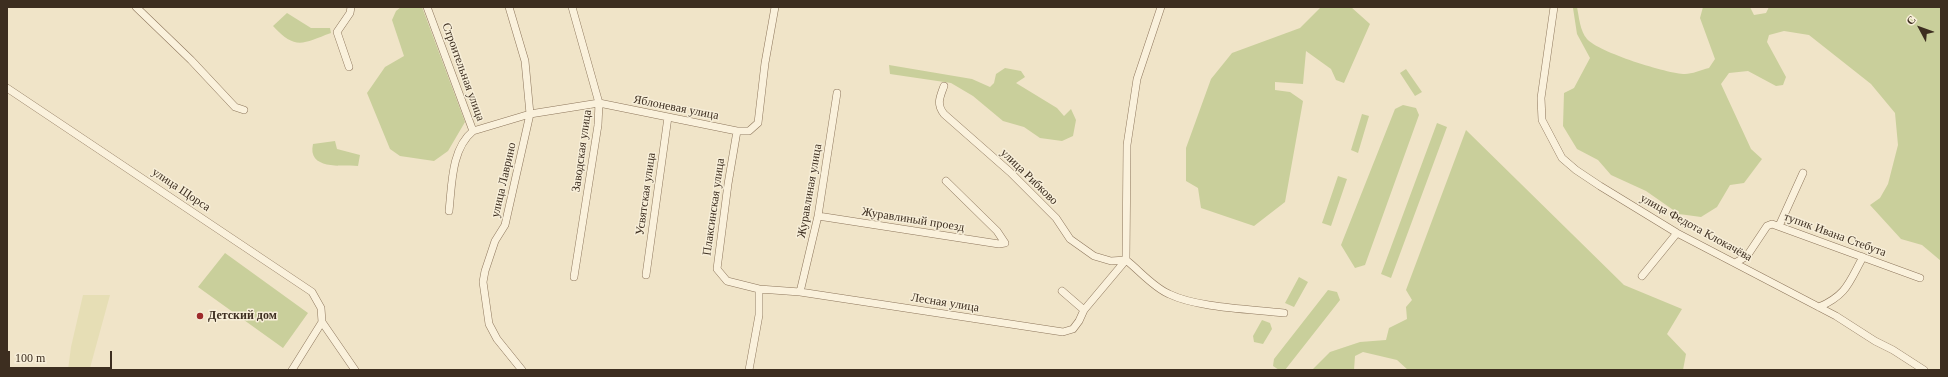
<!DOCTYPE html>
<html>
<head>
<meta charset="utf-8">
<style>
  body { margin:0 }
  #map { position:relative; width:1948px; height:377px; overflow:hidden; background:#f0e4c8; font-family:Georgia,serif }
  canvas { display:block }
  .frame { position:absolute; inset:0; border:8px solid #3d2e20; pointer-events:none }
  .north { position:absolute; left:1900px; top:8px; width:40px; height:40px; -webkit-text-stroke:3px #f7eed8; paint-order:stroke; rotate:311deg; font-size:11px; font-weight:700; line-height:16px; text-align:center; color:#3d2e20 }
  .north::after { content:''; display:block; margin:auto; width:14px; height:18px; background:#3d2e20; clip-path:polygon(50% 0,100% 100%,50% 72%,0 100%) }
  .scale { position:absolute; left:8px; top:351px; width:104px; height:18px; box-sizing:border-box; border:2px solid #3d2e20; border-top:0; padding-left:5px; font-size:12px; line-height:14px; white-space:nowrap; color:#3d2e20; -webkit-text-stroke:3px #f7eed8; paint-order:stroke }
</style>
</head>
<body>
<div id="map">
<canvas width="1948" height="377"></canvas>
<div class="frame"></div>
<div class="north">С</div>
<div class="scale">100 m</div>
</div>
<script>
const ctx = document.querySelector('canvas').getContext('2d');
ctx.lineJoin = 'round';
function fillPath(path, color) {
  ctx.fillStyle = color;
  ctx.fill(path, 'evenodd');
}
function strokePath(path, color, width, dash) {
  ctx.strokeStyle = color;
  ctx.lineWidth = width;
  ctx.lineCap = dash ? 'butt' : 'round';
  ctx.setLineDash(dash || []);
  ctx.stroke(path);
}
function drawText(font, color, halo, rows, align = 'center') {
  ctx.font = font + ' Georgia,serif';
  ctx.lineWidth = 3;
  ctx.setLineDash([]);
  ctx.textBaseline = 'middle';
  ctx.strokeStyle = halo;
  ctx.fillStyle = color;
  for (const [text, x, y, turn = 0] of rows) {
    ctx.save();
    ctx.translate(x, y);
    ctx.rotate((+turn || 0) * Math.PI / 180);
    ctx.textAlign = isNaN(turn) ? turn : align;
    if (halo) ctx.strokeText(text, 0, 0);
    ctx.fillText(text, 0, 0);
    ctx.restore();
  }
}
fillPath(new Path2D(`
  M83,295H110L90,368L92,370H68L71,347Z`), '#e6deb5');
fillPath(new Path2D(`
  M401,7H422L465,122L448,151L434,161L400,156L390,149L367,93L385,67L404,56L392,20L396,11Z
  M1321,7H1351L1370,24L1344,83L1336,80L1331,69L1306,51L1303,84L1275,82V90L1290,92L1303,101L1285,202L1254,226L1201,208L1198,188L1186,181V148L1211,79L1232,53L1300,28Z
  M1575,7H1577C1579,17 1580,31 1587,39C1598,52 1668,74 1685,74C1692,74 1701,70 1709,68L1715,59L1700,18L1703,7H1750L1754,15L1766,13L1769,7H1941V261L1922,245L1901,239L1870,205L1880,198L1888,184L1898,145L1895,113L1871,84L1809,35L1784,31L1769,35L1767,42L1786,77L1783,85L1776,86L1748,71L1729,73L1721,84L1751,149L1762,159L1744,183L1730,185L1717,207L1701,217L1679,214L1646,191L1611,175L1598,160L1577,149L1563,126L1564,93L1574,88L1590,58L1577,34L1573,8Z
  M287,13L311,28H330L331,33C303,43 296,51 273,26Z
  M889,65L972,79L990,87L994,83L996,74L1005,68L1021,71L1025,77L1016,83L1057,108L1064,116L1071,109L1076,120L1073,136L1062,141L1040,138L1024,127L1003,121L973,96L951,83L890,74Z
  M1406,69L1422,92L1415,96L1400,73Z
  M1403,105L1416,108L1419,115L1365,265L1355,268L1341,245L1395,109Z
  M1362,114L1369,116L1358,153L1351,150Z
  M1437,123L1447,127L1391,278L1381,274Z
  M1466,130L1624,285L1682,309L1667,334L1686,354L1683,370H1408L1397,360L1363,352L1355,356L1354,370H1312L1330,352L1360,342L1386,340L1389,328L1407,319L1406,307L1412,300L1406,290Z
  M335,141L337,149L360,155L358,166C341,165 307,170 313,144Z
  M1338,176L1347,179L1331,226L1322,223Z
  M225,253L308,313L283,348L198,287Z
  M1299,277L1308,282L1294,307L1285,303Z
  M1328,290L1337,292L1340,300L1285,370H1279L1273,366L1274,359Z
  M1262,320L1270,323L1272,329L1263,344L1254,342L1253,336Z`), '#c9cf9b');
const street = new Path2D(`
  M136,7L191,60L235,107L244,110
  M427,7L473,131C451,149 452,185 449,211
  M509,7L525,61L530,114L505,225L495,241L485,271L483,282L489,324L497,339L522,370
  M572,7L599,103L598,125L574,277
  M1554,7L1541,98L1542,120L1562,158L1576,170L1600,186L1677,233L1836,316L1875,341L1893,350L1924,370
  M349,67L337,32L350,13L351,7
  M944,86C940,97 936,104 944,114L1010,172L1056,218L1070,239L1094,256L1111,261L1126,260C1140,271 1153,287 1169,294C1198,308 1251,309 1284,313
  M7,88L312,292L321,308L322,322L355,370
  M473,131L530,114L599,103L737,131H749L758,123L765,63L775,7
  M737,131L728,184L717,269L727,281L759,289L800,292L1063,332L1073,329L1079,321L1084,310L1126,260L1127,145L1137,79L1161,7
  M818,216L999,244L1005,243L997,231L946,181
  M1779,226L1803,173
  M1735,263L1747,256L1767,226L1772,224L1920,278
  M646,275L668,117
  M1642,276L1677,233
  M1062,291L1084,310
  M800,292L818,216L837,93
  M1819,307C1847,295 1849,282 1863,257
  M292,370L322,322
  M749,370L759,315V289`);
strokePath(street, '#8d765c', 8);
strokePath(street, '#faf1dc', 7);
for (const [x, y, r, color] of [
  [200,316,4,"#9e2a2b"]
]) {
  const dot = new Path2D();
  dot.arc(x, y, r, 0, 2 * Math.PI);
  ctx.fillStyle = color;
  ctx.fill(dot);
  strokePath(dot, '#f7eed8', 1.5);
}
drawText('12px', '#3d2e20', '#f7eed8', [
  ["Строительная улица",463,72,70],
  ["Яблоневая улица",676,108,11],
  ["Заводская улица",582,151,-82],
  ["улица Рибково",1029,177,44],
  ["улица Лаврино",504,180,-77],
  ["улица Щорса",181,190,34],
  ["Журавлиная улица",810,191,-80],
  ["Усвятская улица",646,194,-82],
  ["Плаксинская улица",714,207,-82],
  ["Журавлиный проезд",913,220,9],
  ["улица Федота Клокачёва",1696,228,29],
  ["тупик Ивана Стебута",1835,235,20],
  ["Лесная улица",945,303,9]
]);
drawText('bold 12px', '#3d2e20', '#f7eed8', [
  ["Детский дом",208,316]
], 'left');
</script>
</body>
</html>
